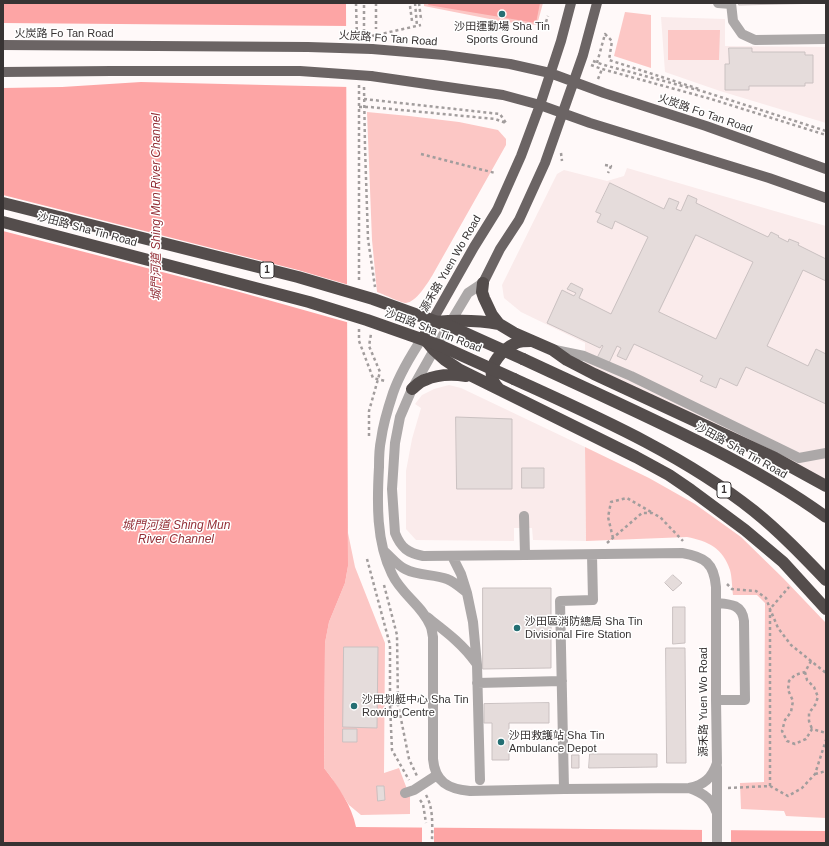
<!DOCTYPE html>
<html>
<head>
<meta charset="utf-8">
<style>
  body { margin:0 }
  #map { position:relative; width:829px; height:846px; overflow:hidden; background:#fff9f9; font-family:Helvetica,sans-serif }
  canvas { display:block }
  .frame { position:absolute; inset:0; border:4px solid #373333; pointer-events:none }
</style>
</head>
<body>
<div id="map">
<canvas width="829" height="846"></canvas>
<div class="frame"></div>
</div>
<script>
const ctx = document.querySelector('canvas').getContext('2d');
ctx.lineJoin = 'round';
function fillPath(path, color) {
  ctx.fillStyle = color;
  ctx.fill(path, 'evenodd');
}
function strokePath(path, color, width, dash) {
  ctx.strokeStyle = color;
  ctx.lineWidth = width;
  ctx.lineCap = dash ? 'butt' : 'round';
  ctx.setLineDash(dash || []);
  ctx.stroke(path);
}
function drawText(font, color, halo, rows, align = 'center') {
  ctx.font = font + ' Helvetica,"Noto Sans TC",sans-serif';
  ctx.lineWidth = 3;
  ctx.setLineDash([]);
  ctx.textBaseline = 'middle';
  ctx.strokeStyle = halo;
  ctx.fillStyle = color;
  for (const [text, x, y, turn = 0] of rows) {
    ctx.save();
    ctx.translate(x, y);
    ctx.rotate((+turn || 0) * Math.PI / 180);
    ctx.textAlign = isNaN(turn) ? turn : align;
    if (halo) ctx.strokeText(text, 0, 0);
    ctx.fillText(text, 0, 0);
    ctx.restore();
  }
}
fillPath(new Path2D(`
  M661,17L725,19V46L826,47V123L720,91L665,72Z
  M627,168L826,226V481L585,365V343L521,312L504,298L502,285L557,174L564,170L607,181L624,176Z
  M449,385L461,388L585,447L586,541L533,540L532,528H514V541L416,540L406,529V471L412,439L421,408L415,404L422,395L434,389Z`), '#faebeb');
fillPath(new Path2D(`
  M424,3H543L537,25L505,22L424,6Z
  M625,12L651,15V68L614,56Z
  M668,30H720L719,60H668Z
  M367,112L409,116L459,122L498,130L506,139V145L432,276C427,284 416,302 406,303C401,303 383,294 377,292L372,240Z
  M585,447L649,478L695,504L741,537L783,578L826,623V818L786,816L784,811L741,809L740,783L764,782L765,603L757,595H733C732,587 732,577 730,570C723,548 708,541 687,537L586,541Z
  M348,533L355,567L385,643L384,773L399,768L410,797V814L361,815L349,805L331,777L324,768L325,643L329,622L345,583L348,566Z`), '#fcc7c5');
fillPath(new Path2D(`
  M429,3H540L536,23L428,5Z`), '#faa2a2');
fillPath(new Path2D(`
  M4,3H346L348,566L345,583L329,622L325,643L324,768C338,786 352,806 356,827L826,831V843H3V134Z`), '#fda5a5');
fillPath(new Path2D(`
  M3,23L348,26L349,87L141,82L62,87L3,88Z
  M3,195L298,270L349,285L350,323L236,291L3,231Z
  M422,826H434V843H422Z
  M702,828L731,829V843H702Z`), '#fff9f9');
const building = new Path2D(`
  M739,3H826L739,5Z
  M729,48H752V52H805V55H813V83H805V86H749V90H725V64H729Z
  M610,183L664,209L669,198L679,202L676,209L681,211L688,195L697,199L696,203L768,237L771,232L779,236L778,237L788,242L789,239L799,243L798,245L826,259V281L803,270L767,346L808,366L816,349L826,354V404L746,367L737,386L720,378L716,388L700,381L703,376L634,344L626,360L617,356L621,348L617,346L608,365L596,360L603,346L602,345L600,348L547,323L562,290L574,296L576,293L567,289L571,283L583,289L579,298L611,314L648,237L615,221L612,229L597,222L601,214L596,212ZM696,235L753,262L716,339L659,312Z
  M456,417L512,419V489H457Z
  M522,468H544V488H522Z
  M673,575L682,583L673,591L665,583Z
  M483,588H551V668L483,669Z
  M673,607H685V643L673,644Z
  M344,647H378L377,728L343,727Z
  M666,648H685L686,763H667Z
  M549,703V723H509V760H492V723H484V704Z
  M343,729H357V742H343Z
  M590,754H657V767L589,768Z
  M572,755H579V768H572Z
  M377,786H384L385,800L378,801Z`);
fillPath(building, '#e5dcdb');
strokePath(building, '#cac1c1', 1);
strokePath(new Path2D(`
  M356,3L357,38
  M376,3V29
  M415,3L417,26
  M419,3L421,19H423
  M410,6L412,21
  M546,22L548,16
  M372,36L421,25
  M364,38V3
  M593,61L604,65L705,92L826,131
  M597,63L605,34L612,41L609,60L699,89
  M591,65L602,69L711,99L826,135
  M598,79L602,69
  M359,85V282
  M364,87L365,147L368,239L375,287
  M364,99L500,114L506,123
  M359,107H370L495,119L506,123
  M561,153L562,161
  M421,154L495,173
  M605,165L611,166L608,173
  M359,329V341L373,378L385,381
  M369,436V411L380,372L369,346L371,334
  M613,538L608,517L611,502L627,498L651,512
  M607,543L642,513H652L660,517L683,541
  M367,559L390,645V705L392,750L409,780
  M727,584L732,589L756,591L766,598L770,609L778,628L791,645L826,673
  M384,585L397,635L398,704L409,759L417,776
  M811,661L805,672L795,675L789,681L788,690L793,701L791,712L785,720L782,731L787,741L795,744L806,739L812,729L826,733
  M805,672L807,680L814,687L818,697L815,705L809,713V721L812,729
  M390,705L402,704
  M815,774L826,771
  M770,786L788,796L802,788L815,774L826,740
  M728,788L770,786V609L789,587
  M426,795C434,809 432,827 432,843
  M420,800L423,804L426,823`), '#a29d9d', 2.5, [3, 3]);
strokePath(new Path2D(`
  M718,3L731,4
  M731,3L733,21L742,34L755,40L826,39
  M423,337C411,355 400,373 393,393C388,408 383,424 381,440C379,449 379,458 379,467C377,502 376,542 392,574C401,594 422,605 430,625C432,628 432,633 433,637V759C435,782 448,789 470,791L564,789L689,788C704,785 712,778 717,763L716,700V587C714,563 705,557 682,553L525,555L423,556C408,553 401,548 395,533L392,489L395,443L400,417L412,389L434,350L468,293L483,283
  M555,350L584,356L631,376L799,458L826,453
  M524,516L525,555
  M384,551C391,557 397,565 405,569C418,576 434,574 447,579C455,582 461,588 467,593
  M452,556L461,574L467,593L473,622L477,665L480,780
  M427,617C445,631 463,644 476,663
  M477,683L562,681
  M716,700H745L744,621C742,604 730,604 716,603
  M717,767V843
  M689,788C701,792 712,798 716,811
  M564,789L560,601L593,600L592,555
  M405,793L414,790L437,775`), '#aca8a8', 10);
strokePath(new Path2D(`
  M372,49L444,55L510,64L550,73L604,93L706,126L826,169
  M3,72L111,71
  M371,76L503,95L540,105L590,123L769,178L826,198
  M483,283L500,249L519,220L545,163L583,55L597,3
  M423,337L474,247L497,210L521,156L540,105L561,41L571,3`), '#6b6464', 10);
strokePath(new Path2D(`
  M483,283L482,292L484,298L492,315L499,324L514,333L553,350L567,360L594,374L775,458L826,486
  M435,322C457,320 477,320 499,324
  M423,337L434,350L445,360L460,370L636,457L669,475L691,490L745,530L783,562L826,609
  M523,359C585,388 648,416 709,447C750,468 789,490 826,517
  M514,379C597,417 682,454 754,511C780,532 803,556 826,580
  M412,389C416,386 420,381 425,380C438,374 452,374 466,376
  M500,390C497,387 494,383 493,380C487,365 503,349 516,343C520,341 526,341 531,341`), '#544d4c', 12);
strokePath(new Path2D(`
  M3,45L308,47L372,49
  M111,71H300L371,76`), '#6b6464', 10);
strokePath(new Path2D(`
  M3,203L298,277L373,299L454,328L485,342L523,359
  M3,222L309,302L367,320L441,346L514,379`), '#544d4c', 12);
for (const [x, y, r, color] of [
  [502,14,4,"#246f73"],
  [517,628,4,"#246f73"],
  [354,706,4,"#246f73"],
  [501,742,4,"#246f73"]
]) {
  const dot = new Path2D();
  dot.arc(x, y, r, 0, 2 * Math.PI);
  ctx.fillStyle = color;
  ctx.fill(dot);
  strokePath(dot, '#fff', 1.5);
}
for (const [x, y, w] of [
  [267,270,14],
  [724,490,14]
]) {
  const box = new Path2D();
  box.roundRect(x - w / 2, y - 8, w, 16, 3);
  ctx.fillStyle = '#fff';
  ctx.fill(box);
  strokePath(box, '#373333', 1);
}
drawText('bold 10px', '#373333', null, [
  ["1",267,270],
  ["1",724,490]
]);
drawText('11px', '#373333', '#fff', [
  ["沙田運動場 Sha Tin",502,27,"center"],
  ["Sports Ground",502,40,"center"],
  ["沙田區消防總局 Sha Tin",525,622],
  ["Divisional Fire Station",525,635],
  ["沙田划艇中心 Sha Tin",362,700],
  ["Rowing Centre",362,713],
  ["沙田救護站 Sha Tin",509,736],
  ["Ambulance Depot",509,749]
], 'left');
drawText('11px', '#373333', '#fff', [
  ["火炭路 Fo Tan Road",64,34],
  ["火炭路 Fo Tan Road",388,39,4],
  ["火炭路 Fo Tan Road",705,114,19],
  ["沙田路 Sha Tin Road",87,230,15],
  ["源禾路 Yuen Wo Road",451,264,-60],
  ["沙田路 Sha Tin Road",433,331,21],
  ["沙田路 Sha Tin Road",741,451,29],
  ["源禾路 Yuen Wo Road",704,702,-90]
]);
drawText('italic 12px', '#932f37', '#fff', [
  ["城門河道 Shing Mun River Channel",157,207,-90],
  ["城門河道 Shing Mun",176,526],
  ["River Channel",176,540]
]);
</script>
</body>
</html>
